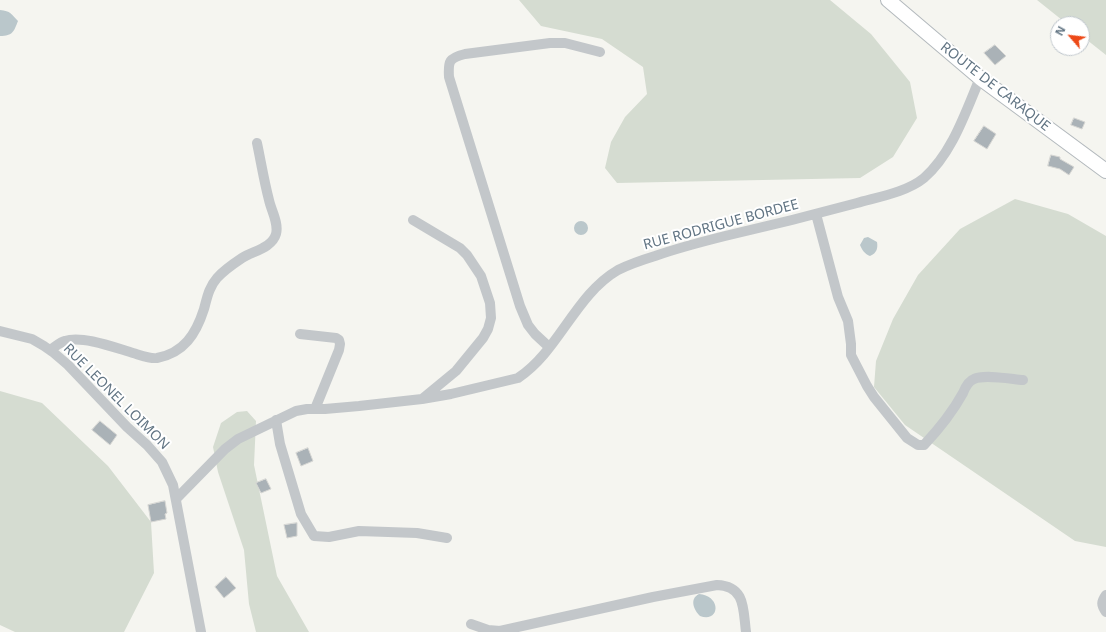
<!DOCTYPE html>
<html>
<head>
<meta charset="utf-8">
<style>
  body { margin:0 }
  #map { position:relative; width:1106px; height:632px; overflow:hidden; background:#f5f5f0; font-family:"Noto Sans",sans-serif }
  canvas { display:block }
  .north { position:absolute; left:1050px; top:16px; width:40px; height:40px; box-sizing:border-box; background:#fff; border:1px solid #c0c7cd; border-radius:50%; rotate:298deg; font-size:11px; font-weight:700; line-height:16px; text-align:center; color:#617483 }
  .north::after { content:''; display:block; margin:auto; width:14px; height:18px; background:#ed4917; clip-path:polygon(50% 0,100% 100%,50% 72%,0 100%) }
</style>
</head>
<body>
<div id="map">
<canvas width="1106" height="632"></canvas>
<div class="north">N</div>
</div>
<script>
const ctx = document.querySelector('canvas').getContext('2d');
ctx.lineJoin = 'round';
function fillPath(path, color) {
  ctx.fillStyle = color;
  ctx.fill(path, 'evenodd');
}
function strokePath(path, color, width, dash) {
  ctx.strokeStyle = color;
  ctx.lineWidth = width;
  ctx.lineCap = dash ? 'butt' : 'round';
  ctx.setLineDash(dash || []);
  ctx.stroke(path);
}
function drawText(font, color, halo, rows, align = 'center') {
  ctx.font = font + ' "Noto Sans",sans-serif';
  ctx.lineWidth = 4;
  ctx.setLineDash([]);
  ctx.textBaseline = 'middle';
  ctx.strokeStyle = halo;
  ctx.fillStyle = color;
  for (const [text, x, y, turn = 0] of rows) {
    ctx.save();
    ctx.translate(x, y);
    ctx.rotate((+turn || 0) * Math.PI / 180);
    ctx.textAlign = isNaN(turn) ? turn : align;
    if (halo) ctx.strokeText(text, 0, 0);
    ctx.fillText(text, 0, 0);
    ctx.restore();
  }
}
fillPath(new Path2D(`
  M519,0H830L871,34L910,82L917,118L893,157L860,178L617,183L605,168L611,142L625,117L647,94L643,67L602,39L541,26Z
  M1037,0H1106V55L1082,36V24H1067Z
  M1015,199L1068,214L1106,236V547L1075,541L905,425L874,387L876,361L893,319L918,275L960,229Z
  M0,391L42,403L108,466L151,522L154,573L124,632H15L0,625Z
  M247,411L256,421L254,465L277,576L309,632H256L249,604L244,550L218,472L213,447L221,423L237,412Z`), '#d5dcd1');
fillPath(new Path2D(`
  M0,10C11,11 11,14 18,21C14,31 13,36 0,36Z
  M574 228a7 7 0 1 1 14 0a7 7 0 1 1-14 0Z
  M868,237L877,242C878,248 877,253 870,256C865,254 862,250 860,245L864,238Z
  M699,594C722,596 720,623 700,616C694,610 689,599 699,594Z`), '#bac7cb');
const building = new Path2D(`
  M995,45L1006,56L995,65L984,53Z
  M1074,118L1085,122L1082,129L1071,125Z
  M984,126L996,134L987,149L974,141Z
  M1051,155L1060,157V159L1074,167L1069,175L1060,169L1048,166Z
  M100,421L117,435L110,445L92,430Z
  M308,448L313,461L301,466L296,453Z
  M266,479L271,489L261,493L256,483Z
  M165,501L167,513L165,514L166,519L151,522L148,505Z
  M297,523V536L287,538L284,525Z
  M226,577L236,588L224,598L215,587Z`);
fillPath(building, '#aab2b7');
strokePath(building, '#d6d6d3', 1);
const secondary = new Path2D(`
  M888,0L980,78L1106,171`);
strokePath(secondary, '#b3b9bd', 16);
strokePath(new Path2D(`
  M816,214L838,297L848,321L851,344V355L867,386L874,397L907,438L918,445H924C939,429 952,413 963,393C965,388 968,381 974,379C984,374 1011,379 1023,380
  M413,220L460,248L467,255L481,276L490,303L491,318L488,329L483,338L456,371L422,399
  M0,331L32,339L44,346L54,353L68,365L127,427L147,445L162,462L173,485L201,632
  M300,334L336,338L339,340L340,344L339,350L315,409
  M549,347L535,334L528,325L520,306L449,77C448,61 449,58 465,54L550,43H565L600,52
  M50,350C55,347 60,342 65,341C82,335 116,348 133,353C140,355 150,359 157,358C184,353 196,334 204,309C207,298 209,287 217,278C224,270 233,264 242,258C253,251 272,248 276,234C279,223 271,210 269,200C264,181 261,162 257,143
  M276,420L280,444L301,514L314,536L329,537L359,531L417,533L447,538
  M176,499L225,449L238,439L296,411L307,409H325L359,406L422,399L451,394L518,378C559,351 575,295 618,270C630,264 642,260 655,256C678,248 701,242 725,236C769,226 813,215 857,203C878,197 907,192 924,178C952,154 966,111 980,78
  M1106,595C1101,602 1101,605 1106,612
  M471,624L488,630L500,631L653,597L717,585C746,586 743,610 746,632`), '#c3c7ca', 10);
strokePath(secondary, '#fff', 14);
drawText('14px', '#617483', '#fff', [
  ["ROUTE DE CARAQUE",995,87,38],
  ["RUE RODRIGUE BORDEE",721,225,-15],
  ["RUE LEONEL LOIMON",116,397,45]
]);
</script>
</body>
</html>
